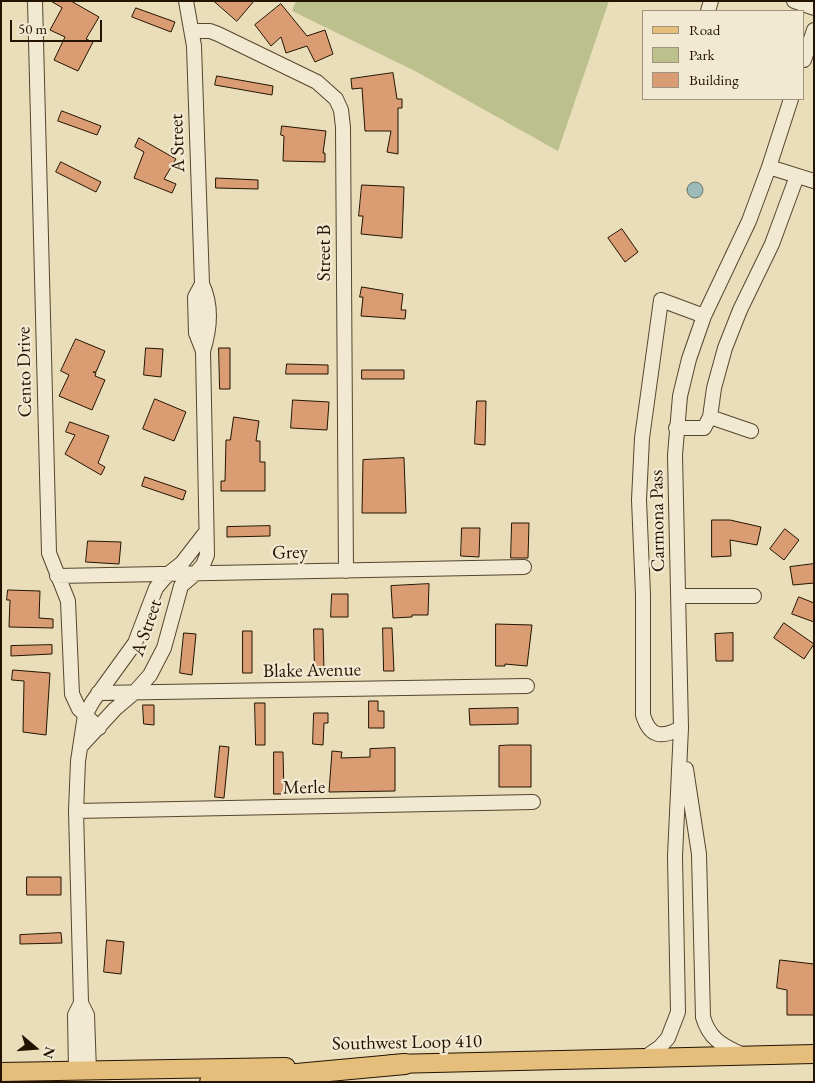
<!DOCTYPE html>
<html>
<head>
<meta charset="utf-8">
<style>
  body { margin:0 }
  #map { position:relative; width:815px; height:1083px; overflow:hidden; background:#eaddb9; font-family:"EB Garamond",serif }
  canvas { display:block }
  .frame { position:absolute; inset:0; border:2px solid #231300; pointer-events:none }
  .legend { position:absolute; left:642px; top:10px; width:162px; height:90px; box-sizing:border-box; background:#f1e9d2; border:1px solid #9f937e; margin:0; padding:6px 9px; list-style:none; font-size:15px; color:#231300 }
  .legend li { display:flex; align-items:center; gap:10px; height:25px }
  .legend b { width:25px; border:1px solid #9f937e }
  .north { position:absolute; left:10px; top:1023px; width:50px; height:50px; -webkit-text-stroke:4px #f1e9d2; paint-order:stroke; rotate:108deg; font-size:14px; font-weight:700; line-height:20px; text-align:center; color:#231300 }
  .north::after { content:''; display:block; margin:auto; width:18px; height:22px; background:#231300; clip-path:polygon(50% 0,100% 100%,50% 72%,0 100%) }
  .scale { position:absolute; left:10px; top:20px; width:92px; height:22px; box-sizing:border-box; border:2px solid #231300; border-top:0; padding-left:6px; font-size:15px; line-height:18px; white-space:nowrap; color:#231300; -webkit-text-stroke:4px #f1e9d2; paint-order:stroke }
</style>
</head>
<body>
<div id="map">
<canvas width="815" height="1083"></canvas>
<div class="frame"></div>
<ul class="legend">
<li><b style="height:6px;background:#e5be7c"></b>Road</li>
<li><b style="height:14px;background:#bbc08c"></b>Park</li>
<li><b style="height:14px;background:#da9d73"></b>Building</li>
</ul>
<div class="north">N</div>
<div class="scale">50 m</div>
</div>
<script>
const ctx = document.querySelector('canvas').getContext('2d');
ctx.lineJoin = 'round';
function fillPath(path, color) {
  ctx.fillStyle = color;
  ctx.fill(path, 'evenodd');
}
function strokePath(path, color, width, dash) {
  ctx.strokeStyle = color;
  ctx.lineWidth = width;
  ctx.lineCap = dash ? 'butt' : 'round';
  ctx.setLineDash(dash || []);
  ctx.stroke(path);
}
function drawText(font, color, halo, rows, align = 'center') {
  ctx.font = font + ' "EB Garamond",serif';
  ctx.lineWidth = 4.5;
  ctx.setLineDash([]);
  ctx.textBaseline = 'middle';
  ctx.strokeStyle = halo;
  ctx.fillStyle = color;
  for (const [text, x, y, turn = 0] of rows) {
    ctx.save();
    ctx.translate(x, y);
    ctx.rotate((+turn || 0) * Math.PI / 180);
    ctx.textAlign = isNaN(turn) ? turn : align;
    if (halo) ctx.strokeText(text, 0, 0);
    ctx.fillText(text, 0, 0);
    ctx.restore();
  }
}
fillPath(new Path2D(`
  M296,1H609L558,151L415,71L292,11Z`), '#bbc08c');
const water = new Path2D(`
  M687 190a8 8 0 1 1 16 0a8 8 0 1 1-16 0Z`);
fillPath(water, '#9bbab8');
strokePath(water, '#6b776e', 1);
const building = new Path2D(`
  M51,1H71L99,17L86,39L93,42L78,71L54,60L65,37L50,30L62,8Z
  M214,1H254L237,21Z
  M281,4L307,36L325,30L333,54L315,62L307,46L286,53L281,37L271,46L255,25Z
  M136,8L175,22L171,32L132,17Z
  M393,73L397,99H402V108H398V154L387,152L391,131H365L362,88L352,89L351,79Z
  M217,76L273,86L272,95L215,85Z
  M62,111L101,126L97,135L58,121Z
  M282,126L326,131L323,153H325V162L283,161L284,136L281,135Z
  M139,138L176,159L164,179L176,184L172,193L134,178L144,152L135,147Z
  M61,162L101,182L96,192L56,172Z
  M216,178L258,180V189L216,188Z
  M362,185L404,187L402,238L361,234L363,216H359Z
  M622,229L638,252L625,262L608,238Z
  M362,287L403,294L401,310H406L405,319L361,316L363,297H360Z
  M76,339L105,351L96,372H93L96,373L95,376L105,380L92,410L59,396L69,375L61,371Z
  M146,348L163,349L161,377L144,375Z
  M219,348H230V389H220Z
  M287,364L328,365V374H286Z
  M362,370H404V379H362Z
  M155,399L186,412L174,441L143,429Z
  M293,400L329,402L327,430L291,428Z
  M477,401H486L485,445L475,444Z
  M234,417L259,421L256,441H260V462H265V491H221V481H225L226,440H230Z
  M70,422L109,436L98,463L105,467L101,475L65,454L75,435L66,432Z
  M404,458L406,513H362L363,460Z
  M145,477L186,491L183,500L142,486Z
  M712,520H730L761,527L757,545L730,540L731,556L712,557Z
  M512,523H529L528,558H511Z
  M270,526V536L227,537V527Z
  M462,528H480L479,557L461,556Z
  M785,529L799,540L784,560L770,549Z
  M88,541L121,542L119,564L86,562Z
  M814,564V583L793,585L790,567Z
  M429,584L428,615H412V617L393,618L391,586Z
  M8,590L40,591L39,618L53,619V628L9,627L10,600H7Z
  M332,594H348V617H331Z
  M799,597L814,603V622L792,614Z
  M784,623L814,644L804,659L774,638Z
  M496,624L532,625L527,666L505,664V666H496Z
  M383,628H392L394,671H384Z
  M314,629H323L324,672L315,673Z
  M243,631H252V673H243Z
  M184,633L196,634L192,675L180,673Z
  M733,633V661H716L715,634Z
  M52,645V654L11,656V646Z
  M13,670L50,673L46,735L23,732L24,681L12,680Z
  M369,701H378V711H384V728H369Z
  M255,703H265V745H256Z
  M143,705H154V725L144,724Z
  M518,708V724L470,725L469,709Z
  M314,713H328V723H324L323,745L313,744Z
  M509,745H531V787H499V746Z
  M220,746L229,747L224,798L215,797Z
  M395,748V791L329,792L332,751L342,752L341,758L370,757V749Z
  M274,752H283L284,794H274Z
  M27,877H61V895H27Z
  M61,933L62,943L20,944V935Z
  M107,940L124,942L121,974L104,972Z
  M780,960L814,964V1015H787V990L777,988Z`);
fillPath(building, '#da9d73');
strokePath(building, '#231300', 1);
const minor = new Path2D(`
  M35,1L49,553L68,601L72,694L79,709L99,728
  M794,1L814,8
  M708,11L711,1
  M192,31H210L218,34L317,82L336,99L341,110L343,127L346,571
  M804,60L814,30
  M769,167L814,181
  M202,284L195,297L196,333L203,351
  M710,417L751,431
  M676,428H704L710,417L714,388L725,348L740,310L772,244L797,176
  M57,576L524,567
  M678,596H754
  M98,693L527,686
  M681,728C662,738 650,738 643,715V595L639,500L642,438L661,300L704,316
  M80,747L115,709L134,693L150,675L164,648L181,586L195,574L203,565L207,555L203,351C210,329 212,305 202,284L194,46L186,1
  M686,769L699,854L703,1017C709,1038 721,1045 741,1054
  M76,811L533,802
  M644,1058L660,1047L668,1038L678,1012L675,856L681,728L675,455L680,396L689,359L704,316L749,221L769,167L791,99
  M76,1071L75,1015L81,1003
  M89,1071L87,1015L81,1003L76,811L78,761L85,715L93,701L135,643L156,588L168,574L182,563L206,532`);
const major = new Path2D(`
  M392,1064L814,1054
  M1,1072L286,1067`);
const highway = new Path2D(`
  M210,1082L405,1064`);
strokePath(minor, '#55462e', 16);
strokePath(major, '#231300', 20);
strokePath(highway, '#231300', 22);
strokePath(minor, '#f1e9d2', 14);
strokePath(major, '#e5be7c', 18);
strokePath(highway, '#e5be7c', 20);
drawText('19px', '#231300', '#f1e9d2', [
  ["A Street",178,143,-92],
  ["Street B",325,253,-90],
  ["Cento Drive",25,372,-91],
  ["Carmona Pass",658,521,-91],
  ["Grey",290,553,-1],
  ["A Street",147,628,-71],
  ["Blake Avenue",312,671,-1],
  ["Merle",304,788,-1],
  ["Southwest Loop 410",407,1043,-1]
]);
</script>
</body>
</html>
